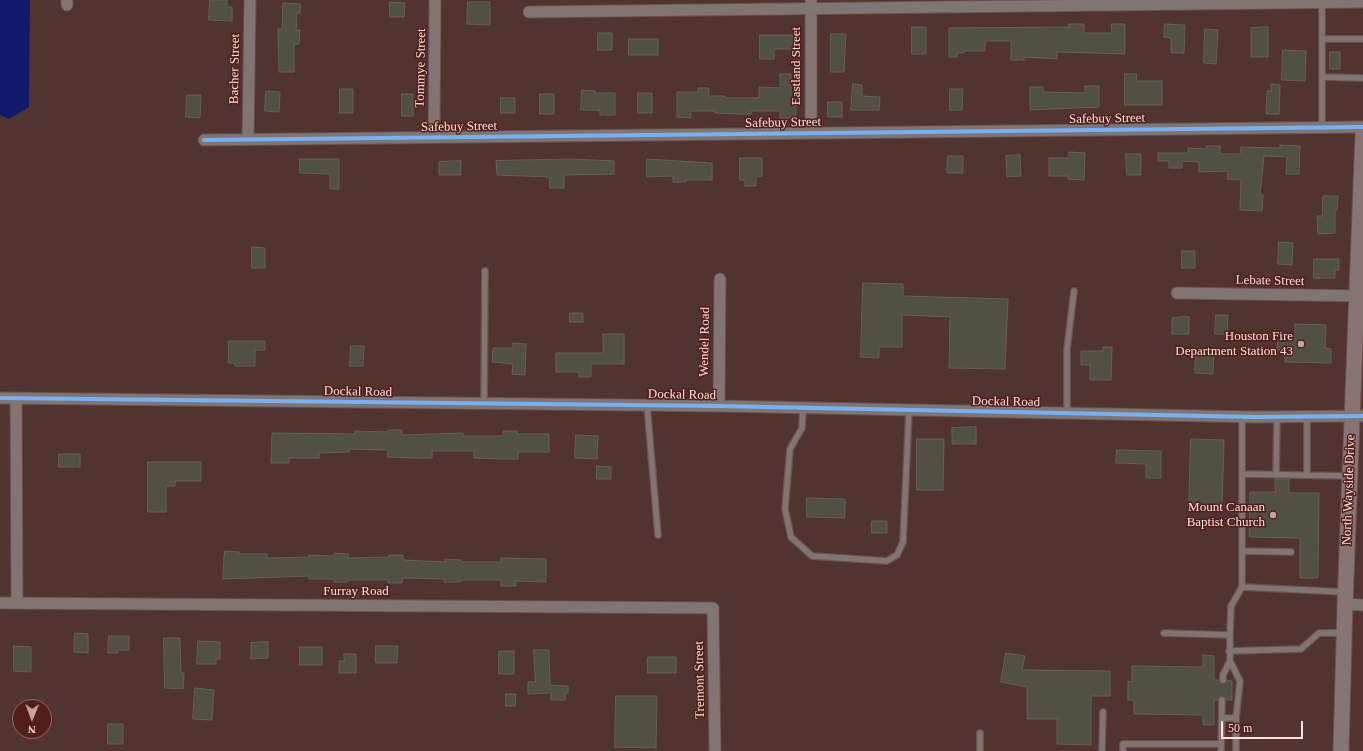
<!DOCTYPE html>
<html>
<head>
<meta charset="utf-8">
<style>
  body { margin:0 }
  #map { position:relative; width:1363px; height:751px; overflow:hidden; background:#513430; font-family:Georgia,serif }
  canvas { display:block }
  .north { position:absolute; left:12px; top:699px; width:40px; height:40px; box-sizing:border-box; background:#521e19; border:1px solid #976c68; border-radius:50%; rotate:181deg; font-size:11px; font-weight:700; line-height:16px; text-align:center; color:#ffe2de }
  .north::after { content:''; display:block; margin:auto; width:14px; height:18px; background:#c2a5a1; clip-path:polygon(50% 0,100% 100%,50% 72%,0 100%) }
  .scale { position:absolute; left:1221px; top:721px; width:82px; height:18px; box-sizing:border-box; border:2px solid #ffe2de; border-top:0; padding-left:5px; font-size:12px; line-height:14px; white-space:nowrap; color:#ffe2de; -webkit-text-stroke:3px #521e19; paint-order:stroke }
</style>
</head>
<body>
<div id="map">
<canvas width="1363" height="751"></canvas>
<div class="north">N</div>
<div class="scale">50 m</div>
</div>
<script>
const ctx = document.querySelector('canvas').getContext('2d');
ctx.lineJoin = 'round';
function fillPath(path, color) {
  ctx.fillStyle = color;
  ctx.fill(path, 'evenodd');
}
function strokePath(path, color, width, dash) {
  ctx.strokeStyle = color;
  ctx.lineWidth = width;
  ctx.lineCap = dash ? 'butt' : 'round';
  ctx.setLineDash(dash || []);
  ctx.stroke(path);
}
function drawText(font, color, halo, rows, align = 'center') {
  ctx.font = font + ' Georgia,serif';
  ctx.lineWidth = 3;
  ctx.setLineDash([]);
  ctx.textBaseline = 'middle';
  ctx.strokeStyle = halo;
  ctx.fillStyle = color;
  for (const [text, x, y, turn = 0] of rows) {
    ctx.save();
    ctx.translate(x, y);
    ctx.rotate((+turn || 0) * Math.PI / 180);
    ctx.textAlign = isNaN(turn) ? turn : align;
    if (halo) ctx.strokeText(text, 0, 0);
    ctx.fillText(text, 0, 0);
    ctx.restore();
  }
}
fillPath(new Path2D(`
  M0,0H30L29,107L9,119L0,115Z`), '#121a6d');
const building = new Path2D(`
  M210,0H227V7H232V21L209,20Z
  M390,2L405,3L404,17H390Z
  M468,2H490V25L467,24Z
  M283,3L301,4L300,13H297L296,30H300L299,44H294V72H279L278,29H282Z
  M1069,24H1084V33H1112L1111,24H1125V54L1057,52V59L1024,57V60H1011V41H985V51H964V53H957V57H949V28L1069,27Z
  M1165,24L1185,25L1184,53H1171V38L1164,37Z
  M912,27H926V54H912Z
  M1268,27V57H1251V28Z
  M1205,29L1218,30L1216,64L1204,63Z
  M598,33H612V50H598Z
  M831,34H846L844,72H831Z
  M760,35H793V49H774V59H760Z
  M629,39H658V55H629Z
  M1283,50L1306,51L1305,81L1282,80Z
  M1330,52H1340V69H1330Z
  M780,74H791V99H796V118H780V111H751V114H738L715,113V111H691V118L677,117V92H698V88H709V96H725V98H759V87L780,88Z
  M1125,74H1137L1136,81H1162V105H1125Z
  M853,84L862,85V96L880,97L879,110H851Z
  M1271,84L1280,85L1279,114H1266L1267,91H1271Z
  M1085,86H1099V107L1030,110V87H1043V92L1085,93Z
  M340,89H353V113H340Z
  M950,89H963L962,110H950Z
  M582,90L595,91V93H615V115H600V110H581Z
  M266,91L280,92L279,112L265,111Z
  M638,93H652V113H638Z
  M402,94H413V116H402Z
  M540,94H554V114H540Z
  M187,95H201L200,118L186,117Z
  M501,98H515V113H501Z
  M828,102H842V117H828Z
  M1280,145L1300,146L1299,174H1286L1287,157L1264,156L1260,195H1263L1262,211L1240,210L1241,180L1227,179L1228,171L1199,172V162L1182,161V168H1169V161H1158V153H1188V148L1206,149V146H1220V154H1240L1241,147L1280,148Z
  M1069,152L1085,153L1084,180L1068,179V176H1049V158H1069Z
  M1126,154H1141V175H1127Z
  M1020,155L1021,176L1007,177L1006,156Z
  M948,156H963V173H947Z
  M740,158H762V176L756,177V186H745V180H740Z
  M300,159H339V189H330V174L300,173Z
  M570,159L614,161V174L564,175V188H550L549,177L497,175L496,161Z
  M647,159L712,163V180H686V182H673V176L647,177Z
  M461,161V175H439V162Z
  M1323,196H1338L1337,210H1335V233L1318,234L1317,216H1322Z
  M1279,242L1293,243L1292,265L1278,264Z
  M252,247L265,248V268H252Z
  M1182,251H1195V268H1182Z
  M1314,259H1339V270H1335V278H1314Z
  M863,283L903,284V296L1008,299L1005,369L949,368L950,317L902,315V347H879V358L861,357Z
  M570,313H583V322H570Z
  M1216,315H1228L1227,334H1215Z
  M1189,317V334H1172V318Z
  M1295,324L1326,325L1325,348L1331,349V363L1285,362V350H1277L1278,339H1295Z
  M603,334H624V364H591V377H579V372H556V353H603Z
  M229,341H265V350H255V366H235V363H229Z
  M513,343L526,344L525,375L512,374L513,364L492,362L493,348H513Z
  M351,346H364L363,366H350Z
  M1103,347H1112L1111,380H1090V365H1081V351H1103Z
  M1196,350L1214,351L1213,374L1195,373Z
  M976,427V444H952V428Z
  M388,430H402V435L463,433V436H503V431H517V434H549V452H518V459H503L474,458V451H432V458H416L387,457L388,450L349,449V452L319,453V458H289V463H271L272,433L355,434V431L388,432Z
  M576,435L598,436L597,459L575,458Z
  M917,439H944L943,490H917Z
  M1191,439L1224,440L1222,509L1189,508Z
  M1117,450L1161,451V478H1146V464L1116,463Z
  M59,454H80V467H59Z
  M148,462H201V481H175V486H166V512H148Z
  M597,466L611,467V479H597Z
  M1275,479H1289V493H1319L1318,578H1300V538L1249,537L1250,492H1275Z
  M807,498L845,499V518L807,517Z
  M872,521H887V533H872Z
  M225,551L239,552V554H267V558L309,557V555L334,556V553L349,554L348,558L389,557V555H403V560L445,562V559L461,560V562H501V558L546,559V582L515,581L516,586H501V580H461L460,582H444V579L403,578L402,583H388V580H348V582H334V579H309V576L223,579Z
  M75,633L88,634V653L74,652Z
  M109,636H129V650H118V653H108Z
  M164,638H180L181,673H184L183,689L165,688Z
  M198,641L220,642V659H216V664H197Z
  M268,642V658L251,659V643Z
  M14,646L31,647V672L14,671Z
  M376,646H398L397,663H376Z
  M300,647H322V665H300Z
  M534,650H549L550,685L568,686V693H565V700H551V693L528,694V682H535Z
  M499,651H514V674H499Z
  M1006,653L1025,656L1022,670L1110,671V696H1091V745L1057,744V719H1027V687L1001,682Z
  M344,654H356V673H339V661H344Z
  M1203,655L1214,656V680H1219L1223,684L1227,680L1232,681V700H1226L1222,696L1218,700H1214V725H1203V715L1134,714V700H1128V681L1132,682V666L1203,667Z
  M648,657H676V673H648Z
  M195,688L214,690L212,720L193,719Z
  M506,694H516L515,706H506Z
  M616,696H657L656,748L615,747Z
  M108,724H123V744H108Z`);
fillPath(building, '#505043');
strokePath(building, '#656056', 1);
const service = new Path2D(`
  M1322,39H1363
  M1322,77L1363,78
  M1322,127V2
  M484,403L485,271
  M647,405L658,535
  M803,407L802,428L790,449L785,509L791,537L812,556L887,561L897,555L903,542L909,410
  M1067,413V349L1074,291
  M1242,416V587L1345,592
  M1307,417V475
  M1243,474L1349,476
  M1276,475L1277,417
  M1243,551L1291,552
  M1164,633L1230,635
  M1229,651L1301,649L1319,633H1344
  M1223,680V675L1230,661
  M1222,718H1236
  M980,751V733
  M1102,751L1103,712
  M1123,751V744H1221
  M1221,751L1222,700
  M1236,751V718L1240,681L1230,661V635L1231,606L1242,587`);
const minor = new Path2D(`
  M67,5V0
  M529,12L1363,2
  M811,133V0
  M434,137L435,0
  M248,139L250,0
  M204,140L1363,127
  M1177,293L1363,296
  M0,398L719,406L1255,417L1363,416
  M16,399L17,603
  M719,406L720,279
  M0,603L713,608L715,751
  M1345,604L1363,605`);
const secondary = new Path2D(`
  M1341,751L1345,604L1363,133`);
strokePath(service, '#6a524e', 8);
strokePath(minor, '#6a524e', 13);
strokePath(secondary, '#6a524e', 17);
strokePath(service, '#817572', 5.5);
strokePath(minor, '#817572', 11);
strokePath(secondary, '#877573', 15);
strokePath(new Path2D(`
  M204,140L1363,127
  M0,398L719,406L1255,417L1363,416`), '#73b2f8', 4);
for (const [x, y, r, color] of [
  [1301,344,4,"#c2a5a1"],
  [1273,515,4,"#c2a5a1"]
]) {
  const dot = new Path2D();
  dot.arc(x, y, r, 0, 2 * Math.PI);
  ctx.fillStyle = color;
  ctx.fill(dot);
  strokePath(dot, '#521e19', 1.5);
}
drawText('13px', '#ffe2de', '#521e19', [
  ["Eastland Street",797,66,-90],
  ["Tommye Street",421,68,-89],
  ["Bacher Street",235,69,-89],
  ["Safebuy Street",1107,119,-1],
  ["Safebuy Street",783,123,-1],
  ["Safebuy Street",459,127,-1],
  ["Lebate Street",1270,281,1],
  ["Wendel Road",705,342,-89],
  ["Dockal Road",358,392,1],
  ["Dockal Road",682,395,1],
  ["Dockal Road",1006,402,1],
  ["North Wayside Drive",1349,490,-88],
  ["Furray Road",356,592],
  ["Tremont Street",700,680,-91]
]);
drawText('13px', '#ffe2de', '#521e19', [
  ["Houston Fire",1293,337],
  ["Department Station 43",1293,352],
  ["Mount Canaan",1265,508],
  ["Baptist Church",1265,523]
], 'right');
</script>
</body>
</html>
